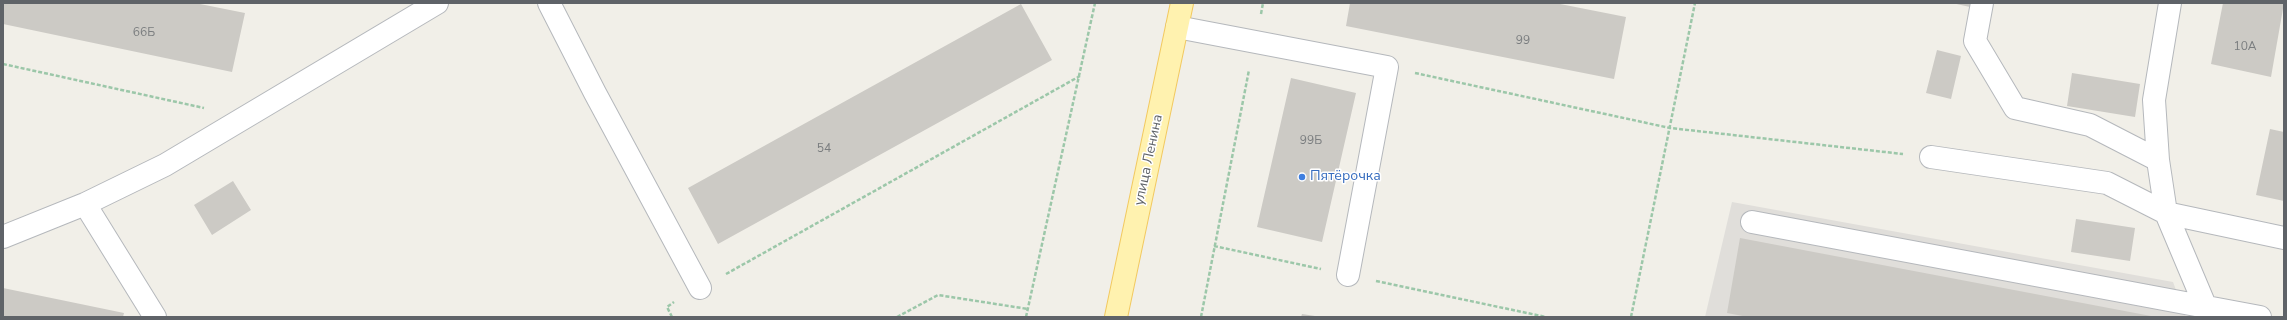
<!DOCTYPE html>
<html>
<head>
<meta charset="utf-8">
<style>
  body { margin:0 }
  #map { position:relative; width:2287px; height:320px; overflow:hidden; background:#f1efe8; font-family:"Nunito Sans",sans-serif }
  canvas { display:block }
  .frame { position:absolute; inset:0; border:4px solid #5f6368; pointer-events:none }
</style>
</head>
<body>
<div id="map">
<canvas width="2287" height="320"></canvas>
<div class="frame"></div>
</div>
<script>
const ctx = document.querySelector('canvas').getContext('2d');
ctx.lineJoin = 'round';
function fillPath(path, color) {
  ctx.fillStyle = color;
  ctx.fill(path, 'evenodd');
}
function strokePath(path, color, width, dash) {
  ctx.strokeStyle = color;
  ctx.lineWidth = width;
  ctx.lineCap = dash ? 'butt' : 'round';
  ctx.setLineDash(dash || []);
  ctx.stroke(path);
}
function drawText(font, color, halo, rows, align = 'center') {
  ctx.font = font + ' "Nunito Sans",sans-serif';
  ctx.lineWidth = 3;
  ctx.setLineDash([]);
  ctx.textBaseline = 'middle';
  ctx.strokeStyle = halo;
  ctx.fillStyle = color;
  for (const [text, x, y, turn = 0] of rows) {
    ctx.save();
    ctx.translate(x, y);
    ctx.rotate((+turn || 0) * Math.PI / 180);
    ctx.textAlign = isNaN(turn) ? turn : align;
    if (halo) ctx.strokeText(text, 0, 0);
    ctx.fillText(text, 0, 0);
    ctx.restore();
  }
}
fillPath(new Path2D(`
  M1732,202L2173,282L2186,317H1705Z`), '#e0deda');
fillPath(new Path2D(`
  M3,3H195L245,13L232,72L3,24Z
  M1350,3H1555L1626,17L1614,79L1346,26Z
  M1952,3H1971L1970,7Z
  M2223,3H2284L2271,77L2211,64Z
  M1021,4L1052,60L718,244L688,188Z
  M1937,50L1961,56L1951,99L1926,93Z
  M2072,73L2140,84L2135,117L2067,106Z
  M1291,78L1356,93L1322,242L1257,227Z
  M2270,129L2284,132V201L2256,195Z
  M233,181L251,210L212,235L194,205Z
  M2076,219L2135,228L2130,261L2071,252Z
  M1740,238L2151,316V317H1748L1727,313Z
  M3,288L124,313L123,317H3Z
  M1302,314L1315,316V317H1301Z`), '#cccac5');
const minor = new Path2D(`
  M549,3L595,93L700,288
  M1982,3L1975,41L2015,108L2090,125L2158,160
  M2170,3L2154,100L2158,160L2166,213L2209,315
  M1177,27L1387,67L1348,275
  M1931,157L2107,183L2166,213L2284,238
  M85,204L155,317
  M1752,222L2260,317
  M3,237L85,204L165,165L437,3`);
const major = new Path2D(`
  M1116,317L1182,3`);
strokePath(minor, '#b5b8bc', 24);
strokePath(major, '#f2c960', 24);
strokePath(new Path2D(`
  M1261,14L1263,3
  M3,64L204,108
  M1415,73L1670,128L1903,154
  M1214,246L1321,269
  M726,274L1080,76
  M1376,281L1546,317
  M672,317L667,307L674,302
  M897,317L938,295L1028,309
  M1026,317L1095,3
  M1201,317L1249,70
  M1631,317L1695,3`), '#9cc7a9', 2.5, [4, 2]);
strokePath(minor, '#fff', 22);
strokePath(major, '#fff2af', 22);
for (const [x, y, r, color] of [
  [1302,177,4,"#3f7fe0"]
]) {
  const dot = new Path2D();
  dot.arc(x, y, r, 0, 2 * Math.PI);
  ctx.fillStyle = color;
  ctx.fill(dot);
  strokePath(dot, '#fff', 1.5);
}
drawText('12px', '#7a7d7f', null, [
  ["66Б",144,33],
  ["99",1523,41],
  ["10А",2245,47],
  ["99Б",1311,141],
  ["54",824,149]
]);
drawText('14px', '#5f6368', '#fff', [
  ["улица Ленина",1149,160,-78]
]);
drawText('14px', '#366cbe', '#fff', [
  ["Пятёрочка",1310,177]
], 'left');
</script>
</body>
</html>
